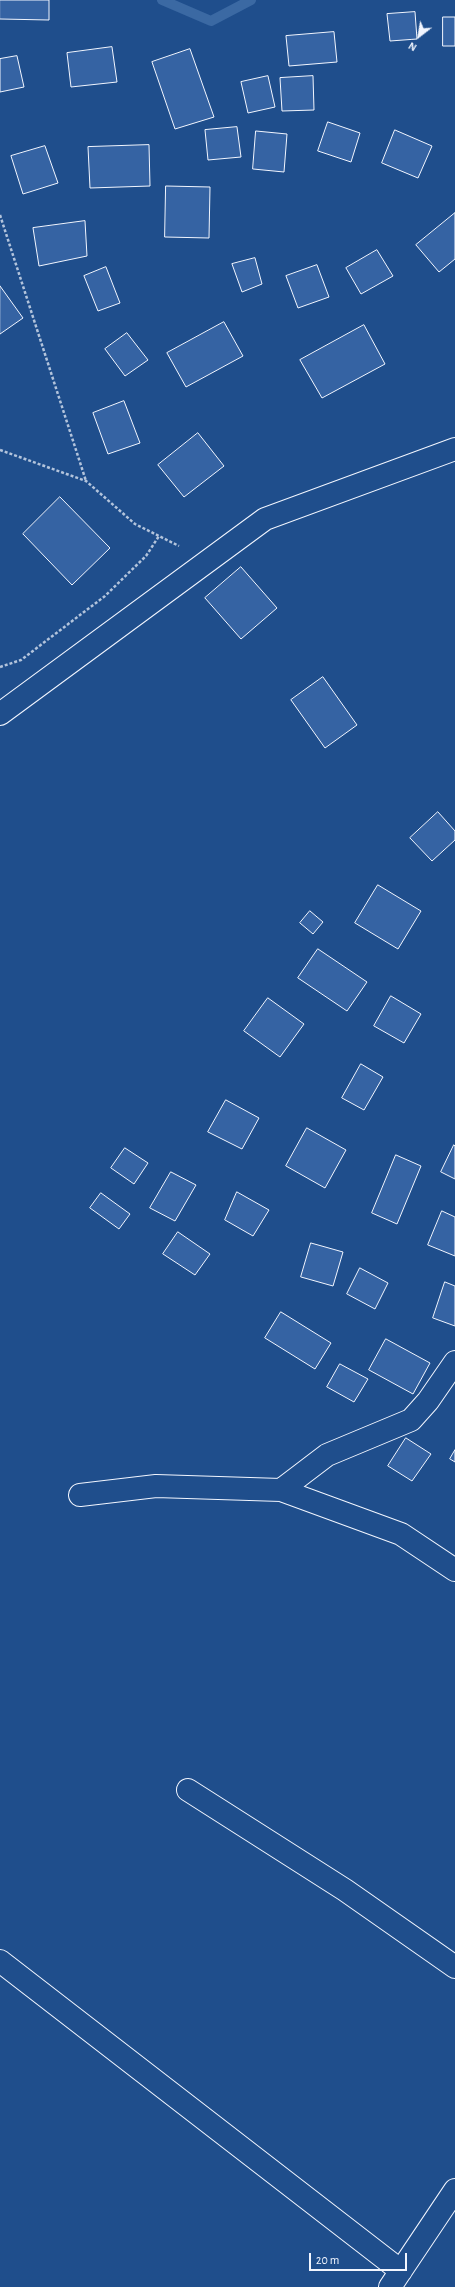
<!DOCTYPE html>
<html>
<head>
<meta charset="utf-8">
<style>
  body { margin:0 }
  #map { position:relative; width:455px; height:2287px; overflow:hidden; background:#1f4e8c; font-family:"Alegreya Sans",sans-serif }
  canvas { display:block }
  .north { position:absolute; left:399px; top:16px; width:40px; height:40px; -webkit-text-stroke:3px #1f4e8c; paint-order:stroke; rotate:211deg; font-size:11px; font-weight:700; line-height:16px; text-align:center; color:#f2f6ff }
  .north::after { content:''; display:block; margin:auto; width:14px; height:18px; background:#f2f6ff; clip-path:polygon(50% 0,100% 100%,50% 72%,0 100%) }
  .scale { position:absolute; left:309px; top:2253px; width:98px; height:18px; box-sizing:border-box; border:2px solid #f2f6ff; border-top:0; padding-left:5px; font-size:12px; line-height:14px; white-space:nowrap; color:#f2f6ff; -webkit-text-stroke:3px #1f4e8c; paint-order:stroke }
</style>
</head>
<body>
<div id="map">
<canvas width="455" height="2287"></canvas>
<div class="north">N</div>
<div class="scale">20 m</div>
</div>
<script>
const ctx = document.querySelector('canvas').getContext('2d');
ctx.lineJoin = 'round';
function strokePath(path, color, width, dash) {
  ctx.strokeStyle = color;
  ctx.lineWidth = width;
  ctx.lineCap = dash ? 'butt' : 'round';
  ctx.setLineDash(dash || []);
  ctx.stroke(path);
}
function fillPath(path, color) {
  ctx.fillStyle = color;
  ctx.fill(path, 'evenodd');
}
strokePath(new Path2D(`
  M162,0L211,21L251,0`), '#3b69a3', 10);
const building = new Path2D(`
  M0,0H49V20L0,19Z
  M415,12L417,39L390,41L387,14Z
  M443,17H455V46H443Z
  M334,32L337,62L289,66L286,36Z
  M112,47L117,82L71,87L67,53Z
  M190,49L214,117L175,129L152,62Z
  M17,56L24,87L0,92V59Z
  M268,76L275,107L248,113L241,82Z
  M313,76L314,110L282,111L280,78Z
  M328,122L360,133L351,162L318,151Z
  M237,127L241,157L208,160L205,130Z
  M395,130L432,146L418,178L382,163Z
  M256,131L287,134L284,172L253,169Z
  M149,145L150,186L90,188L88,147Z
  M45,146L58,183L23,194L11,156Z
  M166,186L210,187L209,238L165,237Z
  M455,213V259L439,272L416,245Z
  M85,221L87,256L39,266L33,228Z
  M377,250L393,276L361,294L346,268Z
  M255,258L262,284L242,292L232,264Z
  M317,265L329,297L298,308L286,276Z
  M106,267L120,303L98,311L84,276Z
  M0,286L23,318L0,334Z
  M224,322L243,356L186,387L167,353Z
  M364,325L385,364L322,398L300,360Z
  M127,333L148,360L125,376L105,349Z
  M124,401L140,443L108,454L93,413Z
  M198,433L224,466L184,497L158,465Z
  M60,497L110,548L72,585L23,534Z
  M241,567L277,608L241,639L205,598Z
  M323,677L357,725L325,748L291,700Z
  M438,812L455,831V840L432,861L410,838Z
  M378,885L421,911L398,949L355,923Z
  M310,911L323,922L313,934L300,923Z
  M318,949L367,982L347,1011L298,978Z
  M391,996L421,1014L404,1043L374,1026Z
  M268,998L304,1024L280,1057L244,1031Z
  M361,1064L383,1077L364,1110L342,1098Z
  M226,1100L259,1118L242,1149L208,1132Z
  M307,1128L346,1150L325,1188L286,1166Z
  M454,1145L455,1146V1179L441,1172Z
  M125,1148L148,1163L134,1184L111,1168Z
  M396,1155L421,1166L397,1224L372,1213Z
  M171,1172L196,1185L175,1221L150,1208Z
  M237,1192L269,1210L253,1236L225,1220Z
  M101,1193L130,1214L119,1229L90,1208Z
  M442,1211L455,1217V1256L428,1245Z
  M178,1232L210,1254L195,1275L163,1254Z
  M311,1243L343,1252L333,1286L301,1277Z
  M360,1268L388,1283L375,1309L347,1294Z
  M445,1282L455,1286V1326L433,1318Z
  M281,1312L331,1343L315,1369L265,1338Z
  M386,1339L430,1363L413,1394L369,1370Z
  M340,1364L368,1379L354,1402L327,1387Z
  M406,1438L431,1454L412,1481L388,1466Z
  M455,1450V1462L450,1459Z`);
fillPath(building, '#3563a3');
strokePath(building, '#f2f6ff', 1);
const minor = new Path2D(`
  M0,714L265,519L455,449
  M281,1490L327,1455L411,1420L428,1401L455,1362
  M80,1495L156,1486L281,1490L401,1534L455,1570
  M188,1790L345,1890L455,1967
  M0,1961L401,2271
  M390,2287L455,2190`);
strokePath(minor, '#f2f6ff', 24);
strokePath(new Path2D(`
  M0,215L86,481
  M0,450L86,481L135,524L179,546
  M0,667L21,660L105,596L146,556L159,536`), '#b3c4dc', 2.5, [3, 2]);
strokePath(minor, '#1f4e8c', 22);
</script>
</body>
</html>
